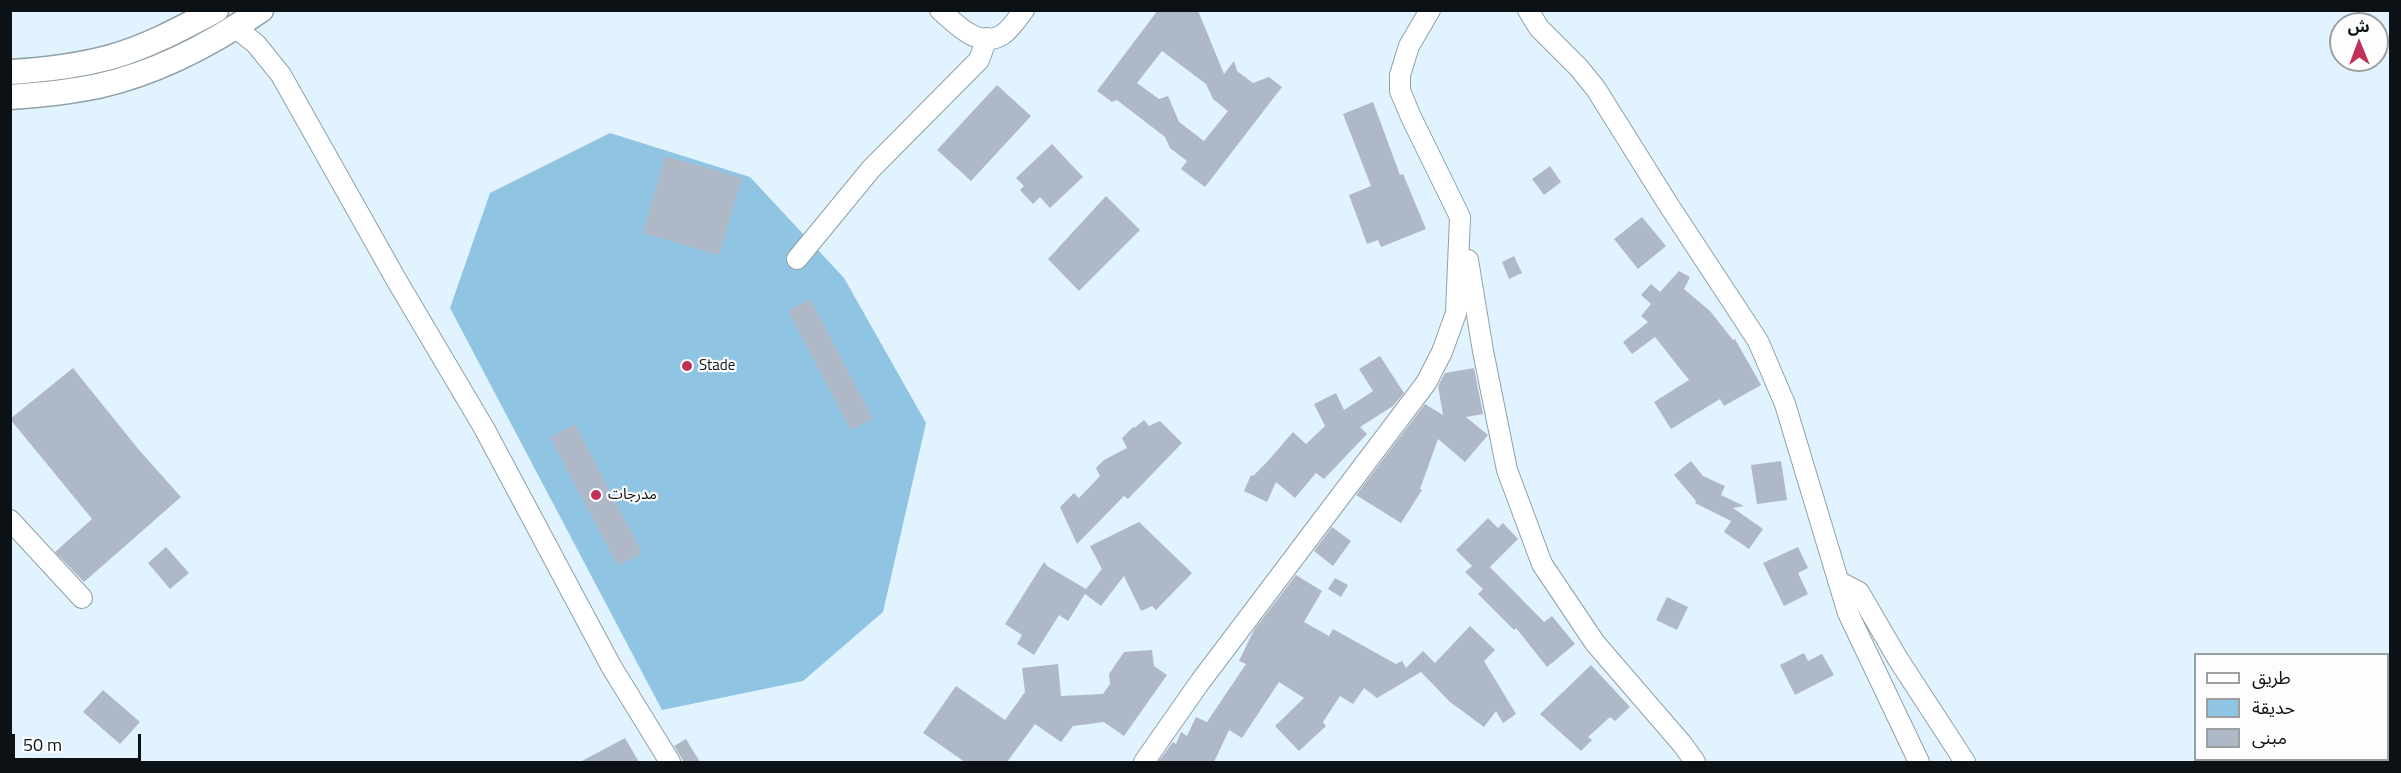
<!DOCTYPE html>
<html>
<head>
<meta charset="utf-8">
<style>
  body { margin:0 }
  #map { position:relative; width:2401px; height:773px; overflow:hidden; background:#e1f3fe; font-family:"Titillium Web","Noto Sans Arabic",sans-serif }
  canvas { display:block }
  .frame { position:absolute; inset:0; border:12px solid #0b1115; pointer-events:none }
  .legend { position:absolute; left:2194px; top:653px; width:195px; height:108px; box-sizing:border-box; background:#fdfdfd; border:2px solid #9c9fa0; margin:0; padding:8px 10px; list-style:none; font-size:18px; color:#0b1115 }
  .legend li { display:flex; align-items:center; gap:12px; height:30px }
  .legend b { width:30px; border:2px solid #9c9fa0 }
  .north { position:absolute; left:2329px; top:12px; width:60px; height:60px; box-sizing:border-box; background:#fdfdfd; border:2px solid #9c9fa0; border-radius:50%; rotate:359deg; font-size:16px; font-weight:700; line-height:24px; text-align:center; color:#0b1115 }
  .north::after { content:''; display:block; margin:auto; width:21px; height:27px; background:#c0315a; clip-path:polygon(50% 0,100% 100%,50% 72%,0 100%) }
  .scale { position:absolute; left:12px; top:734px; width:129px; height:27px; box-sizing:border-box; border:3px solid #0b1115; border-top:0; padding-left:8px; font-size:18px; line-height:21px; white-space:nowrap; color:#0b1115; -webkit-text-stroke:4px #fdfdfd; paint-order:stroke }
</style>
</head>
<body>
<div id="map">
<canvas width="2401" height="773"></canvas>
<div class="frame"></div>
<ul class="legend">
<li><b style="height:8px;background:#fff"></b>طريق</li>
<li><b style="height:16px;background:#8fc4e3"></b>حديقة</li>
<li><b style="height:16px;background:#afb8c7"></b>مبنى</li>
</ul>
<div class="north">ش</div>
<div class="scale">50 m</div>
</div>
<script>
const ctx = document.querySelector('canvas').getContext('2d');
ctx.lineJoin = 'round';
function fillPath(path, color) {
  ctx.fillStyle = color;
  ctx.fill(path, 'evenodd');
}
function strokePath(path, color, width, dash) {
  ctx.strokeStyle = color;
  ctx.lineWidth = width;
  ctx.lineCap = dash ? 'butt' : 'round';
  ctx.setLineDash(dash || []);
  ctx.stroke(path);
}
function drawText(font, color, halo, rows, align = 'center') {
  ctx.font = font + ' "Titillium Web","Noto Sans Arabic",sans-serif';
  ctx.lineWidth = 4.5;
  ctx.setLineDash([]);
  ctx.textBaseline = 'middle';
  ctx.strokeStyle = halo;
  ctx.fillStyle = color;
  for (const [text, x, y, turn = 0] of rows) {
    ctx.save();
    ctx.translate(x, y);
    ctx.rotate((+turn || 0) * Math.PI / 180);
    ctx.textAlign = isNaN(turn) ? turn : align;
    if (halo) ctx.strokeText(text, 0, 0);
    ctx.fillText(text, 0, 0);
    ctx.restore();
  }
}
fillPath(new Path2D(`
  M610,133L750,177L844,278L926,423L883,612L803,681L662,710L450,308L490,193Z`), '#8fc4e3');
fillPath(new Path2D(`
  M1158,10H1196L1199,13L1224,74L1234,61L1237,71L1253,83L1269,77L1282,87L1205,187L1181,169L1187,161L1170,148L1165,137L1117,100L1112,102L1097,91ZM1162,51L1206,84L1213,99L1228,111L1204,141L1179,122L1168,96L1159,99L1137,83Z
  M997,85L1031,116L971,181L937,150Z
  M1373,102L1400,175L1403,174L1426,229L1381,247L1378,240L1367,244L1349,195L1371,186L1343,114Z
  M1052,144L1083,177L1050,208L1040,197L1033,204L1020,190L1024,186L1016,178Z
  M665,156L742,178L719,255L643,233Z
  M1550,166L1561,182L1544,195L1532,179Z
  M1106,196L1140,230L1079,291L1048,259Z
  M1642,217L1666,246L1638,269L1614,239Z
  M1514,256L1522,273L1509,279L1502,262Z
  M1679,271L1690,277L1684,289L1710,311L1733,340L1735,339L1761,385L1724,406L1720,399L1671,429L1654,402L1689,380L1655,337L1632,354L1623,342L1648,322L1641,316L1651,304L1641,295L1651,284L1660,292Z
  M810,299L873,419L851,430L788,311Z
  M1380,356L1404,393L1393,406L1360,427L1367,434L1324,479L1316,473L1295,498L1276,482L1267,502L1244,491L1251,475L1253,476L1267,462L1293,432L1306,444L1325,426L1314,404L1336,393L1344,410L1373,391L1359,369Z
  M73,368L139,450L181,497L84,582L55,552L92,519L10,419Z
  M1474,368L1483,414L1466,417L1488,435L1465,462L1438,439L1420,489L1422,490L1401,523L1356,495L1425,404L1443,415L1438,386L1445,373Z
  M1144,420L1149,426L1160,421L1182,443L1128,499L1124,496L1077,544L1060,507L1074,493L1079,498L1100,476L1096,468L1104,460L1127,448L1122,438L1133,427L1134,428Z
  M575,424L642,553L618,566L550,437Z
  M1691,461L1703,476L1725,486L1721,495L1744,506L1733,508L1763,529L1749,549L1724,532L1731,521L1695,503L1696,501L1674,475Z
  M1781,461L1787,500L1757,504L1751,465Z
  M1488,518L1498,528L1503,523L1518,539L1490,567L1544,622L1552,616L1575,644L1547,667L1516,628L1514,630L1478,594L1483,589L1465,572L1472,566L1456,550Z
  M1139,522L1192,573L1156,610L1152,606L1141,611L1124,576L1101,606L1085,594L1068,621L1059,615L1034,655L1017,644L1022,635L1005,624L1044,562L1047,566L1086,589L1102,569L1090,546Z
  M1332,527L1351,541L1333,566L1314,551Z
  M166,547L189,573L170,589L148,563Z
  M1798,547L1808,568L1798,573L1808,594L1784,606L1763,563Z
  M1296,575L1322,591L1304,622L1329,636L1333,629L1396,664L1402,661L1406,668L1423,651L1435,663L1470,626L1495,650L1484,661L1516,714L1503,723L1496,711L1484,727L1450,702L1421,672L1377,698L1364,688L1353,704L1340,696L1323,722L1326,726L1299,751L1275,726L1304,698L1279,682L1242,738L1229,730L1214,762H1158L1173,742L1176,744L1181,732L1187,736L1196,717L1207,722L1246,664L1239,661L1254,630Z
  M1335,578L1348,585L1341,597L1328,589Z
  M1667,597L1688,607L1677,630L1656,620Z
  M1152,650L1154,666L1167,675L1124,736L1104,722L1073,726L1061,742L1035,724L1007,762H965L923,733L956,686L1005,720L1025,692L1022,668L1058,664L1061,696L1103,694L1110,684L1109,674L1124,652Z
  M1804,653L1808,661L1822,654L1834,675L1795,695L1780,665Z
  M1591,665L1630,707L1615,721L1610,717L1588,737L1592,740L1581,751L1540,714Z
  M103,690L140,722L120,744L83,712Z
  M625,738L639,762H580Z
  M686,739L700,762H684L674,746Z`), '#afb8c7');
const minor = new Path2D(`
  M940,10C956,24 978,49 1002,35C1010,30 1018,18 1024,10
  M1528,10L1539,28L1579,68L1596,89L1668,204L1758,341L1785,404L1848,613L1919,762
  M236,28L256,44L281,75L397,281L484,428L611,666L670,762
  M797,259L871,169L979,60L987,38
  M1468,260L1483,351L1507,470L1542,564L1595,643L1683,745L1695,762
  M10,520L82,598
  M1838,581L1859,592L1898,659L1965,762
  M1144,762L1200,682L1426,383L1442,352L1456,313L1460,217L1411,117L1400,91V75L1409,46L1430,10`);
const major = new Path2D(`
  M10,72C44,70 78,66 111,57C147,47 182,28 216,10
  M10,97C40,95 69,92 98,86C157,73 212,44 261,10`);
strokePath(minor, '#90a0aa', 22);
strokePath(major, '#90a0aa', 27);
strokePath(minor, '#fff', 20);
strokePath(major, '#fff', 24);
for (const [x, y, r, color] of [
  [687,366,6,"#c0315a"],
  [596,495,6,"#c0315a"]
]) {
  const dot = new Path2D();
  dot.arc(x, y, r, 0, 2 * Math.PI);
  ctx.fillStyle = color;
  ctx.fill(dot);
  strokePath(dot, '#fdfdfd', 2);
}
drawText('15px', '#0b1115', '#fdfdfd', [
  ["Stade",699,366],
  ["مدرجات",608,495]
], 'left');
</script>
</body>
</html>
